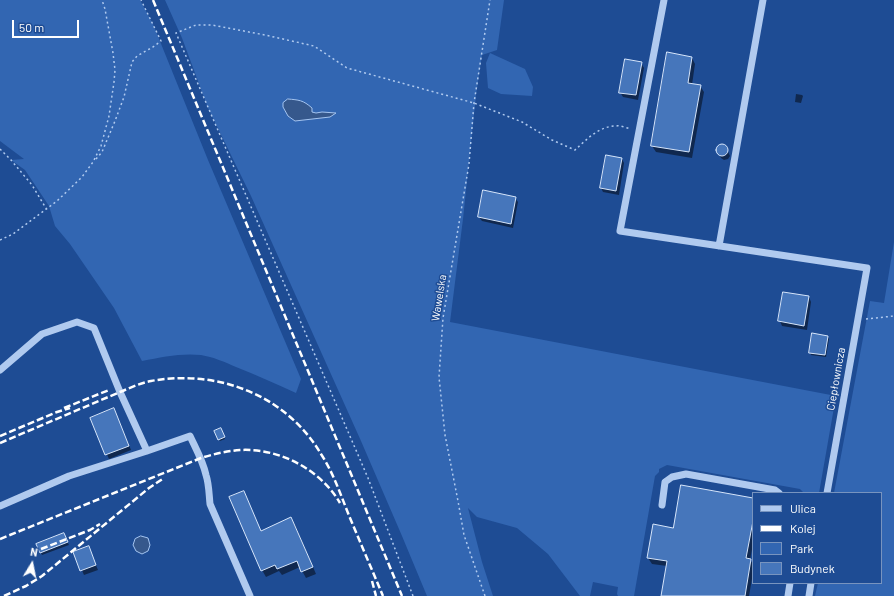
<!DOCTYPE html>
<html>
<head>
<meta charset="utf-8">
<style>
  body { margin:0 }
  #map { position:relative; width:894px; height:596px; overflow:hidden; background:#1e4c94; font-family:Barlow,sans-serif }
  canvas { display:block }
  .legend { position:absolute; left:752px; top:492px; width:130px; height:92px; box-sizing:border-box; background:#1e4c94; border:1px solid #7894bf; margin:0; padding:5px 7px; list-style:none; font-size:12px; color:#fff }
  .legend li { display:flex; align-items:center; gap:8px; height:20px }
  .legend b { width:20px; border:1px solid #7894bf }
  .north { position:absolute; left:12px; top:544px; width:40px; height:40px; -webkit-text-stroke:3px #1e4c94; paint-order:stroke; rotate:10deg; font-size:11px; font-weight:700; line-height:16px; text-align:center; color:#fff }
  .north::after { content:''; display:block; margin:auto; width:14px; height:18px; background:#fff; clip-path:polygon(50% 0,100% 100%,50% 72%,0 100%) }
  .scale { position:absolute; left:12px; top:20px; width:67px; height:18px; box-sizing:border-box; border:2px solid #fff; border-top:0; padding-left:5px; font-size:12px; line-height:14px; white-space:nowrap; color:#fff; -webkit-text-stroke:3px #1e4c94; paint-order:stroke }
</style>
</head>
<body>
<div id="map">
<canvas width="894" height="596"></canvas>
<ul class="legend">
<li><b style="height:5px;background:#b0caef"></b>Ulica</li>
<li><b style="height:5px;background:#fff"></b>Kolej</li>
<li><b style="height:11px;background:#3266b2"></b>Park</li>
<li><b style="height:11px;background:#4676bb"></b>Budynek</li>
</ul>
<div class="north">N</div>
<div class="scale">50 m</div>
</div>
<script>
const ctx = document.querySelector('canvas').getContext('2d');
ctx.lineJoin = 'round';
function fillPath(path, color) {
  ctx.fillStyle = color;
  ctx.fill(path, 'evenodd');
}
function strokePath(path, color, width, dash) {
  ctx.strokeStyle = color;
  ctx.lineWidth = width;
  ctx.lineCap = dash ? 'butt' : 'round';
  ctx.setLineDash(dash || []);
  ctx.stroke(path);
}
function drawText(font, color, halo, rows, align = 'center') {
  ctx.font = font + ' Barlow,sans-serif';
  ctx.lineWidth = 3;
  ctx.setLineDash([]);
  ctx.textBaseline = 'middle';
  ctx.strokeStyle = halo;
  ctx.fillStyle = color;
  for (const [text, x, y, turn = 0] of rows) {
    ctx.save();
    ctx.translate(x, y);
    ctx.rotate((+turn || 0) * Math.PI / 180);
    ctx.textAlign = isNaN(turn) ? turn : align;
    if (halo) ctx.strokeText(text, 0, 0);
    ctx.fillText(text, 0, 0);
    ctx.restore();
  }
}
fillPath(new Path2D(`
  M0,0H140L153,24L208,160L301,379L296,393C276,384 257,375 236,367C225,362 213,357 201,355C181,353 162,357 142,361L114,308L70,244L55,226L49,206L25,170L11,160L24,159L0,141Z
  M165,0H504L497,50L482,55L476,95L463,219L450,322L836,396L819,493H804L800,489L667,465L659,469V472L655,476L634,596H618L617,594L618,587L593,582L590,596H580L548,554L517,528L477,517L468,508L482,562L493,596H427L402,536L361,441L251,196L208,108L182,38Z
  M490,53L525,69L533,87L532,96L501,94L488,88L486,63Z
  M894,242V596H815L818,583H881V493H834L870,301L884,303Z`), '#3266b2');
const water = new Path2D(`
  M288,99C299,100 303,100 312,108V112L316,113L322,112L336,113L330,117L295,121L288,116L283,107V103Z
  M141,536L148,538L150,545L148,551L142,554L136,551L133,545L135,539Z`);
fillPath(water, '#36588c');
strokePath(water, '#a4c4f0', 1);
fillPath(new Path2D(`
  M692,58L695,64L692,85L700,86L704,92L692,158L656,152L652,146Z
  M641,63L644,68L638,100L623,97L620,92Z
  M796,94L802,95L803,96L801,103L795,102Z
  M723,145L726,147L730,156L728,159L724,160L721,158L717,149L719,146Z
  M622,159L624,163L619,195L603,192L601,188Z
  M515,198L518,202L513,228L482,221L479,217Z
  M809,297L811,302L807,330L782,326L780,321Z
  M827,336L829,339L826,357L811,355L810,352Z
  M116,414L131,450L109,459L91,418Z
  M221,429L225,439L220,441L215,431Z
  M753,499V544L750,560L753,564V573L749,596H662L667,566L652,564L648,558L674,529Z
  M291,519L295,525L316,574L306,578L300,567L282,575L279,571L266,577L262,570L261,532Z
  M65,537L69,545L42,555L41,553Z
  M88,547L98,570L84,575L74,552Z`), '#0007');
const building = new Path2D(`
  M667,52L692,57L688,83L701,85L689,152L651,146Z
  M625,59L642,62L636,95L619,93Z
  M716 150a6 6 0 1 1 12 0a6 6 0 1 1-12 0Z
  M606,155L622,158L616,191L600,188Z
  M483,190L516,197L511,224L478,217Z
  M783,292L809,296L804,326L778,321Z
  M812,333L828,336L825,355L809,353Z
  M114,408L129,446L105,455L90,418Z
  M221,428L225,437L218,440L214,431Z
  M681,485L753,498V521L746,558L751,559L745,596H661L667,561L647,558L653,524L673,528Z
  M244,491L261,531L291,517L313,567L301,572L297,561L277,569L275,565L261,571L229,497Z
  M64,533L68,542L40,553L36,544Z
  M89,546L96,565L80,571L73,552Z`);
fillPath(building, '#4676bb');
strokePath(building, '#d6e5fa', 1);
strokePath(new Path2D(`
  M0,149L11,160L32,185L47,210
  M96,159L102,152L115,121L124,97L132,62L137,56L153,47L161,41L141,0
  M0,240L13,234L57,201L82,177L93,162L101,146L109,116L114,82L115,70L113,53L105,9L102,0
  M866,319L894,316
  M413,596L368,478L176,33L196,25H212L265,35L314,46L347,68L474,103L522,122L552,140L575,150C586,140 599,126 616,126C620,125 626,128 631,129
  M485,596L464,535L458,501L445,435L439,377L443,318L469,164L474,103L490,0`), '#b0caef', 1.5, [2, 3]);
strokePath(new Path2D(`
  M664,0L620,231L867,268L827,493
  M719,246L763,0
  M0,370L42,334L77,322L94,328L120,392L147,451
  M662,505L665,482L672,477L686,474L764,488L775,490L779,493
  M0,506L69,476L147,451L190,436C196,449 203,461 206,475C209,484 209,494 210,504L250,596
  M788,596L790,583
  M809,596L811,583`), '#b0caef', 7);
strokePath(new Path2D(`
  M153,0L402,596
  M64,408L109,390
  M0,436L57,412L70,408
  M0,443L120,392C130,388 140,383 151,381C218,369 286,395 321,454C334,474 341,496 350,518C361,544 372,570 383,596
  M0,539L201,458C214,454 227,451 240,450C279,448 320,469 340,503
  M41,549L90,530L100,524
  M372,581L376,596
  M4,596L26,586L42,576L149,488L164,478`), '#fff', 2.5, [7, 3]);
drawText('11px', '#fff', '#1e4c94', [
  ["Wawelska",439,298,-81],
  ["Ciepłownicza",836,379,-80]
]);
</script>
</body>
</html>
